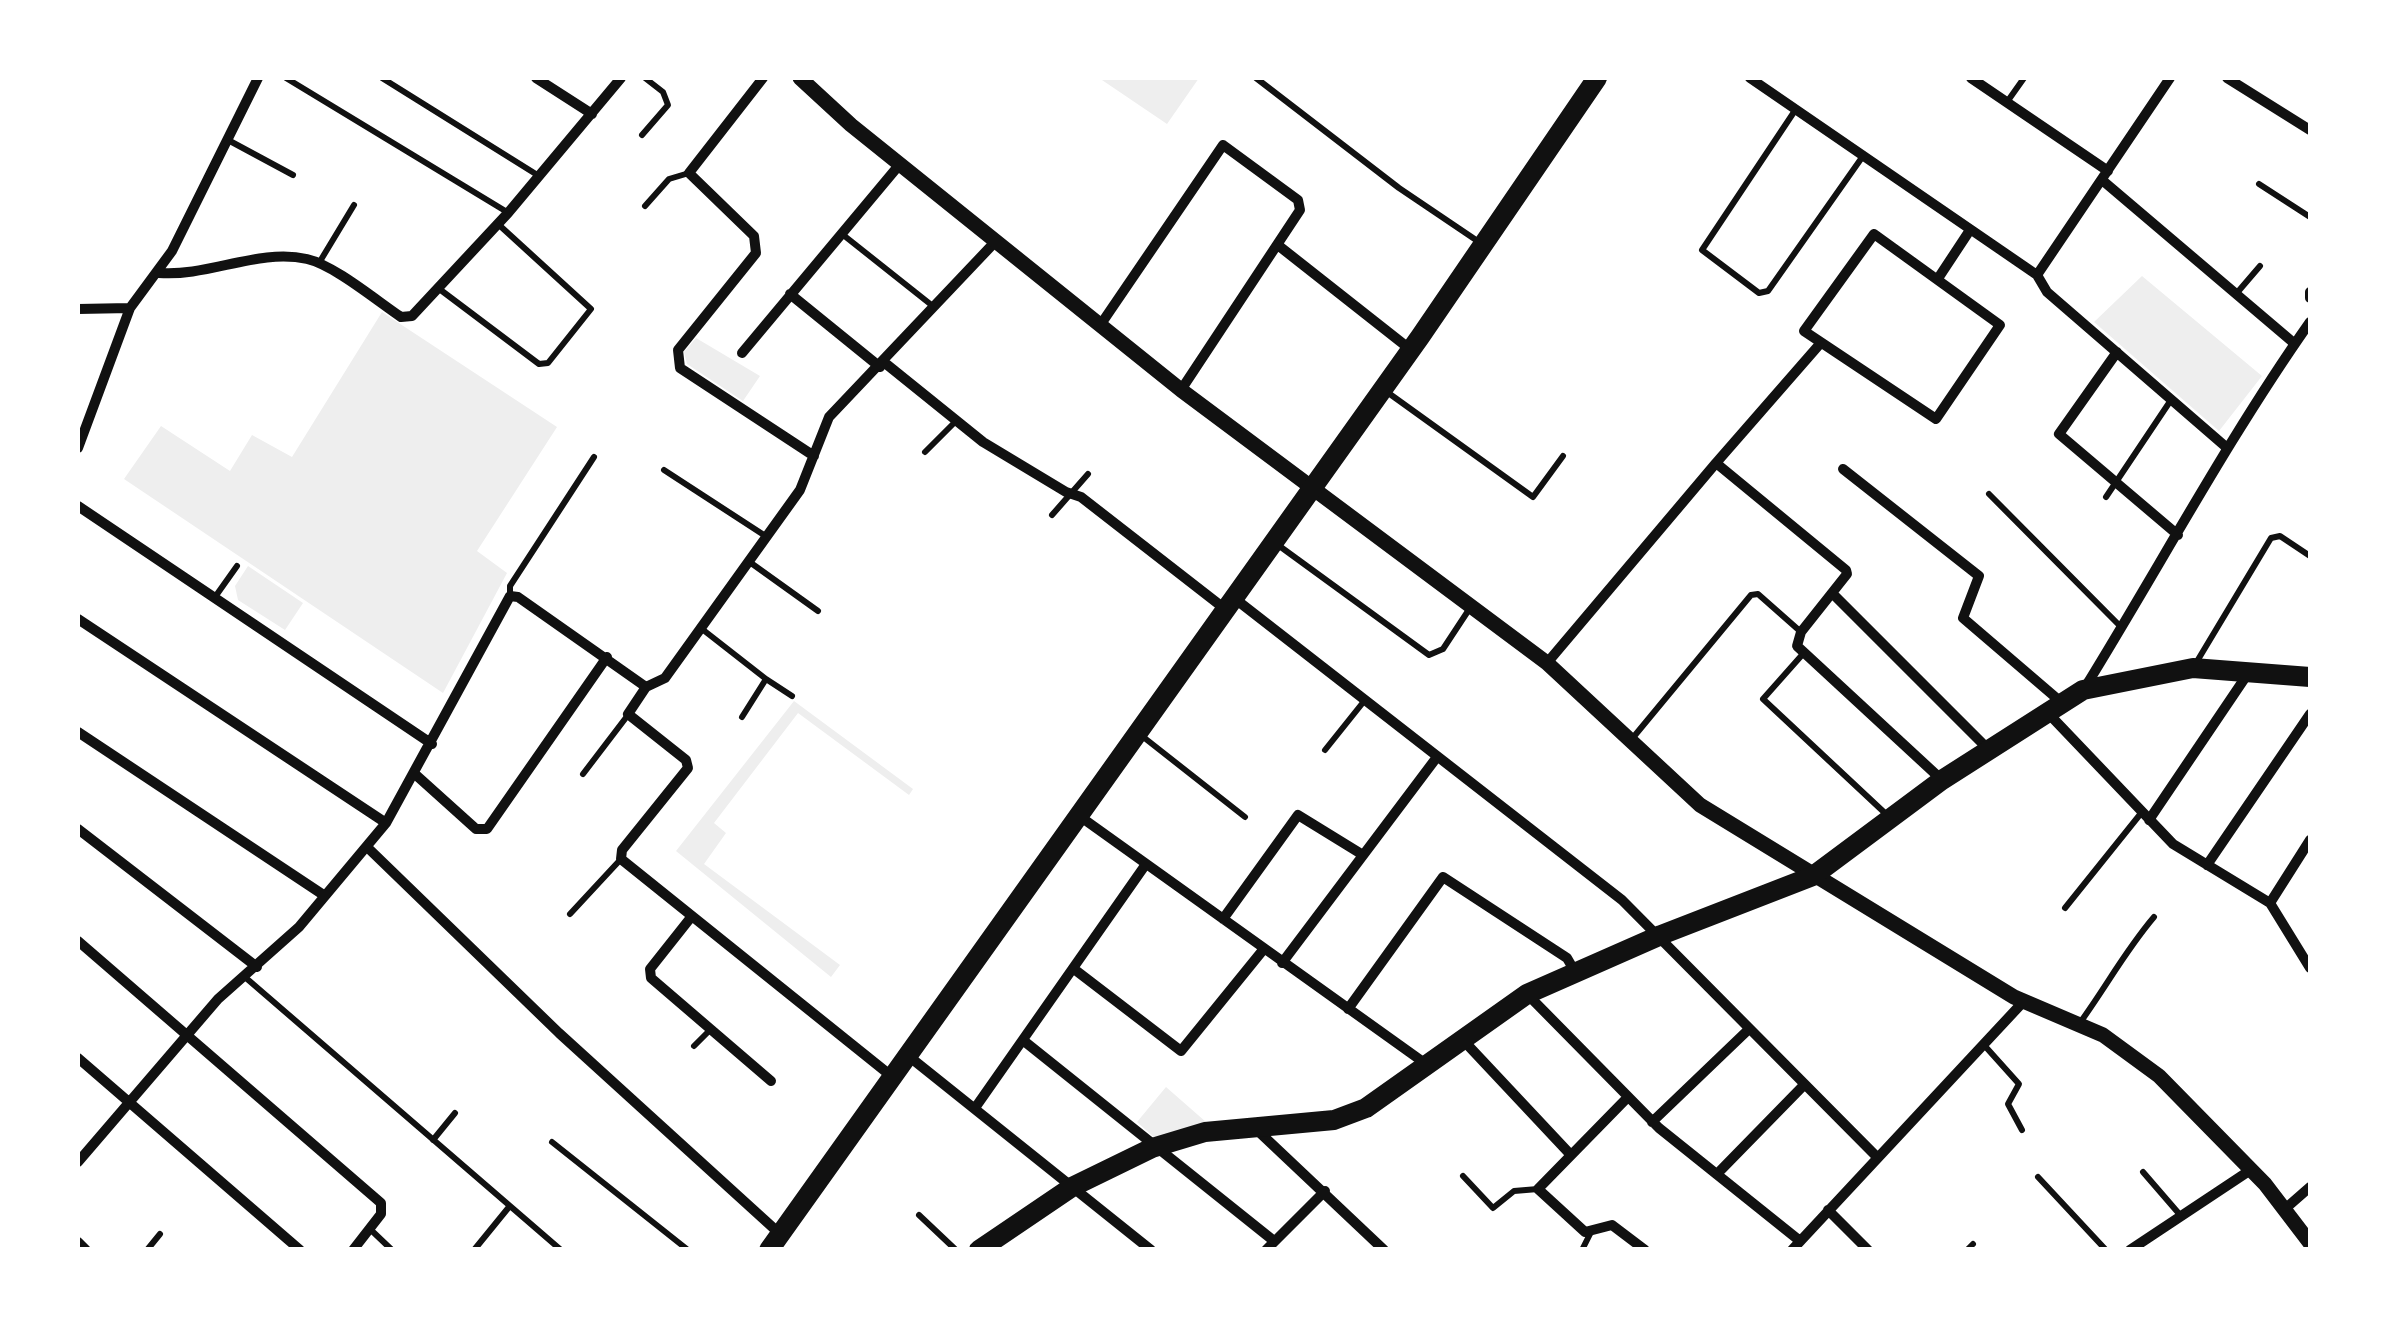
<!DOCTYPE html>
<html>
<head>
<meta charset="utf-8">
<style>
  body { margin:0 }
  #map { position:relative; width:2388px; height:1327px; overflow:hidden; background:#fff; font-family:"Fira Sans Condensed",sans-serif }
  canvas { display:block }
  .frame { position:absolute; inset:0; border:80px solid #fff; pointer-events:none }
</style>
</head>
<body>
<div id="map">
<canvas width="2388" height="1327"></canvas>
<div class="frame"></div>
</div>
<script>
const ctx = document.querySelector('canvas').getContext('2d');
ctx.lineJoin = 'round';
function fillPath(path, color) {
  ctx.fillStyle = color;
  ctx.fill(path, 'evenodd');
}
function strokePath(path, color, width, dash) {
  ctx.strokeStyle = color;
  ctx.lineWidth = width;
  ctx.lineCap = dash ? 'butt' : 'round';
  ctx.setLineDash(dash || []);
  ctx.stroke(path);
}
fillPath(new Path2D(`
  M1099,78H1199L1167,124Z
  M2142,276L2262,376L2219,431L2094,322Z
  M382,312L557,427L477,551L507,573L443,693L124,479L161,426L230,471L252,435L292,457Z
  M696,338L760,376L743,401L687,364L684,352Z
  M248,566L303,603L285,630L238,600L235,586Z
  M794,701L913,789L909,795L798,713L714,823L726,833L704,864L840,965L831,977L676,851Z
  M1166,1087L1206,1122L1156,1139L1137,1122Z`), '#eee');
strokePath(new Path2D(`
  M286,78L507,212
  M382,78L539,176
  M1256,78L1399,188L1479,242
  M2007,102L2024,78
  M1796,109L1702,250L1759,293L1768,291L1863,156
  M642,135L668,105L663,92L645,78
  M228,140L293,175
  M2259,184L2310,217
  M645,206L669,179L689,173
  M842,234L934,307
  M319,263L354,205
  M438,288L539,364L548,363L591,309L498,224
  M2236,294L2260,266
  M1387,392L1533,497L1563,456
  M925,452L956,421
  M664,470L767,537
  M1989,494L2121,627
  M2106,497L2171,400
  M1052,515L1088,474
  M1278,545L1429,655L1443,649L1470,608
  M751,563L818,611
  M510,595V586L594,457
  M215,597L237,566
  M702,629L766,679L742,717
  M1802,655L1763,699L1886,814
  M2196,663L2271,538L2280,536L2310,556
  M766,679L792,696
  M1142,736L1245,817
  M1631,740L1751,595L1758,594L1801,632
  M1325,750L1365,700
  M583,774L628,715
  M2065,908L2142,812
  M570,914L621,859
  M246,978L561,1250
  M2079,1024C2106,987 2125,951 2154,917
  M1984,1045L2019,1084L2008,1104L2022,1130
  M694,1046L710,1030
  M433,1140L455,1113
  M552,1142L688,1250
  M2143,1172L2181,1216
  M1463,1176L1493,1208L1514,1191L1538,1189
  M2038,1177L2106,1250
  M919,1215L956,1250
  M371,1230L392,1250
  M147,1250L160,1234
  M474,1250L509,1207
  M1582,1250L1590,1234
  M1967,1250L1973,1244`), '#111', 6);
strokePath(new Path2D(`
  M536,78L592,114
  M763,78L689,173L754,236L756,253L678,350L680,368L814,456
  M1750,78L2037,275L2047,292L2226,447
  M1971,78L2108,171
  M2227,78L2310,130
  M2102,180L2295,344
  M1874,234L2000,325L1936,419L1804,331Z
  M1279,246L1411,350
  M159,273C208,277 259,248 307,259C334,265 377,301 401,317L412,316L508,213L621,78
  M2037,275L2170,78
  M1939,277L1970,230
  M2310,292V298
  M790,294L880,367
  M78,309L130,308
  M1101,324L1223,145L1298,200L1300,210L1181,390
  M2117,352L2059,434L2178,535
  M742,353L900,164
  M885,363L983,442L1066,492L1081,497L1225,609
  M78,448L130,308L172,251L258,78
  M1716,463L1819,345
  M1843,469L1979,576L1963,618L2061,702
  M78,506L432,744
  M1833,594L1989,750
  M1234,598L1622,900L1877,1157
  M78,619L386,823
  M1547,663L1716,463L1846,570L1847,574L1801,632L1797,646L1942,780
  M2084,689C2160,566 2227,440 2310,322
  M2047,712L2173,844L2270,903L2310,968
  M78,732L325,896
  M416,775L476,829H487L607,657
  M1078,815L1426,1064
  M2149,820L2249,672
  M78,829L257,967
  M367,847L559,1033L780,1234
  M2207,865L2310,714
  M2270,903L2310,840
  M692,916L650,969L651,978L771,1081
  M1223,919L1298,815L1363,855
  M78,941L381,1203V1214L353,1250
  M1282,963L1437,757
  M1074,969L1181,1051L1263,950
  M1527,994L1659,1128L1800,1241
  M1348,1009L1443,877L1567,958L1574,970
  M1463,1040L1569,1153
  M1024,1041L1274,1241
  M906,1054L1151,1250
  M78,1058L300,1250
  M890,1075L621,859L622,850L688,768L686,760L628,714L646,687L665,678L800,490L829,417L995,242
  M1628,1097L1538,1189L1585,1232L1612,1225L1645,1250
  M975,1108L1146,864
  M1652,1122L1748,1030
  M1257,1130L1384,1250
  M78,1162L218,999L299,927L386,823L510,596L518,597L646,687
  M1717,1174L1804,1085
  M2286,1208L2310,1187
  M1828,1210L1868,1250
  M78,1242L86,1250
  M1266,1250L1325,1191
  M1792,1250L2024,1001
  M2130,1250L2252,1169`), '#111', 10);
strokePath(new Path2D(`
  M800,78L851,125L1181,390L1547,663L1700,805L2014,997L2103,1035L2159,1076L2265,1184L2310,1243`), '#111', 15);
strokePath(new Path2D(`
  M769,1250L1420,337L1597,78
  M979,1250L1072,1187L1152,1148L1205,1132L1334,1120L1366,1108L1527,994L1661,935L1813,876L1942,780L2083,690L2193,668L2310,677`), '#111', 20);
</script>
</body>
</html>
